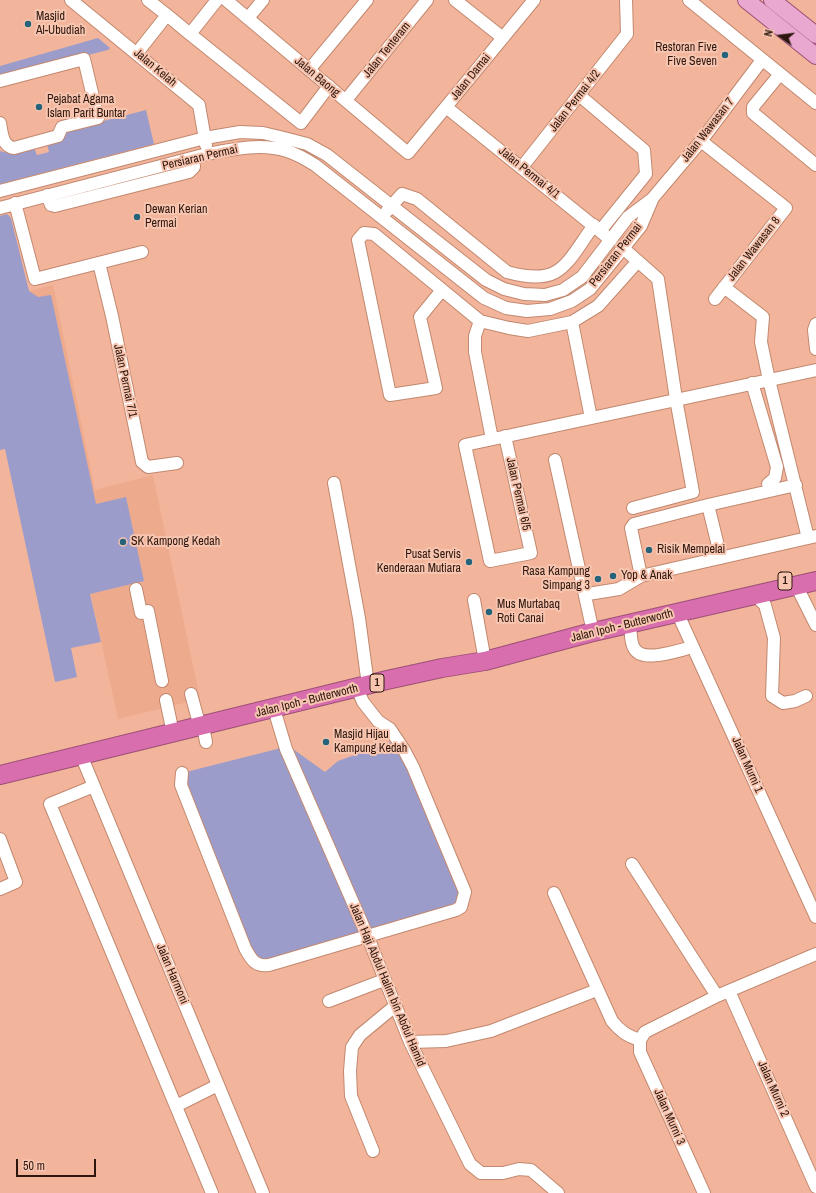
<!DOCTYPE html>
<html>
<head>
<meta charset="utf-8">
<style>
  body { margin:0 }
  #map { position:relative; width:816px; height:1193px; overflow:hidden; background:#f2b59b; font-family:"Archivo Narrow",sans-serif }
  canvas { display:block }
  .north { position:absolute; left:760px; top:16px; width:40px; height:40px; -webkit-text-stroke:3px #f7c5b0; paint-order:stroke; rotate:284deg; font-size:11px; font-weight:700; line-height:16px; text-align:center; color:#2d160d }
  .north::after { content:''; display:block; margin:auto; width:14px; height:18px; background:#2d160d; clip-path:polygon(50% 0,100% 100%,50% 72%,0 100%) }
  .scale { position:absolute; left:16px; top:1159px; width:80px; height:18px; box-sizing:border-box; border:2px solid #2d160d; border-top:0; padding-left:5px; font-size:12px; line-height:14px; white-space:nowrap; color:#2d160d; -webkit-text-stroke:3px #f7c5b0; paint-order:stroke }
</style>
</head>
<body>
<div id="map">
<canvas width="816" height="1193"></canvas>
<div class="north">N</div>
<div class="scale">50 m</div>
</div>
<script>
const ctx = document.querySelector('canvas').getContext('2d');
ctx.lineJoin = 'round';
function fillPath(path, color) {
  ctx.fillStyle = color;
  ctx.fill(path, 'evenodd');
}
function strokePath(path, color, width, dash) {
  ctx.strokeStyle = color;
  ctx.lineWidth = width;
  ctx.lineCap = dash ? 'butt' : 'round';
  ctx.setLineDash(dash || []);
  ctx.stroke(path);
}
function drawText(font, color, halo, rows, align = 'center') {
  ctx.font = font + ' "Archivo Narrow",sans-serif';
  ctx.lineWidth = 4;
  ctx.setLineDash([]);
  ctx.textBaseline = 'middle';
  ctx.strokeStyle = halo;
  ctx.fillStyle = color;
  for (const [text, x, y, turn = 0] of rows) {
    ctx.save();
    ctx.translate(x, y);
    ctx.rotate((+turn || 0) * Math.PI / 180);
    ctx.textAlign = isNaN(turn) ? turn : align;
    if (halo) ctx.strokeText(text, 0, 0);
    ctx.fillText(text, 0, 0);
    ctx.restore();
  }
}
fillPath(new Path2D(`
  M53,285L95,490L153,475L200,699L118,719L25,292Z`), '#eeaa8d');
fillPath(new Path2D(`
  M98,38L110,48L108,50L0,77V66Z
  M146,110L154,144L0,184V151L8,153L34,148L37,155L49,152L47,144L61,140L69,130Z
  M7,214L11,218L29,291L38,297L51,295L96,504L126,497L144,581L90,594L101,642L71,648L77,677L55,682L5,449L0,450V216Z
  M391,742L400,748L461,893L458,902L451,907L267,963L252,957L184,784L185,775L190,771L277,749L286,744L325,772L338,761Z`), '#9c9ccb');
const minor = new Path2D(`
  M71,0L199,105L206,145
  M148,0L167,15
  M226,0L408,153L534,0
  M455,0L503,38
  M689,0L816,103
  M248,18L263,0
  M190,34L301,123L329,86
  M137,53L167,15L190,34L217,0
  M309,70L367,0
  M780,74L753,107V113L816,165
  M0,81L84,59L98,118L62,127L58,136L14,148C2,146 2,133 0,123
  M579,95L644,150L646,174L600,231
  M346,100L427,0
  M446,107L611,240
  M701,141L786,208L715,299
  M522,167L627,34L626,0
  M0,191L205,138L240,132L263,133L284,138L307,144L327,155L486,280L504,289L524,294L545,295L563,290L582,277L628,217L652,199L701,141L762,60
  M47,195L51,205L55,206L189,172L194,167L193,158
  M15,203L35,279L142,252
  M0,208L207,154C233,149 261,143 287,151C297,154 307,160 315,165L484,298L506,308L527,311L550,309L572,301L590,289L641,226L652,200
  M387,211L402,194L417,199L507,272C561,287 565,265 594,225
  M623,248L658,279L676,399L693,492L633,508
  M99,263L112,316L142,462L148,467L177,463
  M724,287L763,317L761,342L769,380L808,538
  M442,290L420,317L436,388L390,395L358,240L364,233L374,234L480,321L509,328L528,331L572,322L598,306L638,261
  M480,321L475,336V352L492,439
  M572,322L591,418
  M816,324L814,330L816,349
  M752,383L777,467L775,478L768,484
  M505,436L531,553L490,561L465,445L816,370
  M555,460L593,632
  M334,483L359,618L368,685
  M721,558L708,505L796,485
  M641,576L631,528L634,524L708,505
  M796,585L816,625
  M136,589L141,613L148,611L162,681
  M754,594L765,605L774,638L772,696L783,703L795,701L806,696
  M586,596L588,594L619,589L641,576L816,536
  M474,600L485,661
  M677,612L816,917
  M630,624C631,631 630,642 634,648C642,664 679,650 693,647
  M191,694L200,727
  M166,700L173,733
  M274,709L286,749L367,935L410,1042L470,1164L481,1173H503L519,1169L531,1170L558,1193
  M203,726L206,742
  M81,755L263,1193
  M182,773L181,785L245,948C251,959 255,967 269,965L456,910L461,907L465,892L413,767L404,750L390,729L378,721L363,702L357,688
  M94,786L50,804L212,1193
  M0,839L16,882L0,889
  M632,864L717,996
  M554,893L612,1021C620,1031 627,1036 640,1040
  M729,991L816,1187
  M329,1001L384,980
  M640,1040L645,1032L717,996L816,954
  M640,1040V1052L704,1193
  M410,1042L446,1041L491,1031L597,990
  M176,1106L218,1085
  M373,1151L351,1096L350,1071L352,1047L360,1035L395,1006`);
const major = new Path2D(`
  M746,0L816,56
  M772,0L816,35`);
const highway = new Path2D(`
  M0,775L387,680L442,668L485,661L589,633L816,581`);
strokePath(minor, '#c2886f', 14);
strokePath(major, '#9d4f76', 18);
strokePath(highway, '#9d4f76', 20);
strokePath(minor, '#fff', 12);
strokePath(major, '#e8a8cf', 16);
strokePath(highway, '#d96eaf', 18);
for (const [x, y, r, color] of [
  [28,24,4,"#246379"],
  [725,55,4,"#246379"],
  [39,107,4,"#246379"],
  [137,217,4,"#246379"],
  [123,542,4,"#246379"],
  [649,550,4,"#246379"],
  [469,562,4,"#246379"],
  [613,576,4,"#246379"],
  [598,579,4,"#246379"],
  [489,612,4,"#246379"],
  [326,742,4,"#246379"]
]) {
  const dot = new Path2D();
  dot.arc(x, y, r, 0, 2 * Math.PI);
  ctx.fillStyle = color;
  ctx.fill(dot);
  strokePath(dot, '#f7c5b0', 1.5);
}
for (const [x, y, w] of [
  [785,581,14],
  [377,683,14]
]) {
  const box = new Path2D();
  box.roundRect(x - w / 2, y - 9, w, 18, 3);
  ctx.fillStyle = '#f7c5b0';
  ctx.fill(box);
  strokePath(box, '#2d160d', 1);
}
drawText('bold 11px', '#2d160d', null, [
  ["1",785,581],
  ["1",377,683]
]);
drawText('12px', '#2d160d', '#f7c5b0', [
  ["Masjid",36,17],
  ["Al-Ubudiah",36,31],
  ["Restoran Five",717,48,"right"],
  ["Five Seven",717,62,"right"],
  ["Pejabat Agama",47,100],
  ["Islam Parit Buntar",47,114],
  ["Dewan Kerian",145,210],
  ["Permai",145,224],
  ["SK Kampong Kedah",131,542],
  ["Risik Mempelai",657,550],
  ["Pusat Servis",461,555,"right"],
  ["Kenderaan Mutiara",461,569,"right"],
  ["Rasa Kampung",590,572,"right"],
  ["Simpang 3",590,586,"right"],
  ["Yop & Anak",621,576],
  ["Mus Murtabaq",497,605],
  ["Roti Canai",497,619],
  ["Masjid Hijau",334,735],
  ["Kampung Kedah",334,749]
], 'left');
drawText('12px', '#2d160d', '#f7c5b0', [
  ["Jalan Tenteram",387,50,-51],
  ["Jalan Kelah",155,68,40],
  ["Jalan Baong",317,77,40],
  ["Jalan Damai",471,77,-51],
  ["Jalan Permai 4/2",575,101,-52],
  ["Jalan Wawasan 7",708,130,-52],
  ["Persiaran Permai",200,158,-13],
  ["Jalan Permai 4/1",529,173,39],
  ["Jalan Wawasan 8",754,249,-52],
  ["Persiaran Permai",616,255,-52],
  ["Jalan Permai 7/1",125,381,78],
  ["Jalan Permai 6/5",518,494,77],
  ["Jalan Ipoh - Butterworth",622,626,-14],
  ["Jalan Ipoh - Butterworth",307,701,-14],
  ["Jalan Murni 1",747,765,66],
  ["Jalan Harmoni",172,974,67],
  ["Jalan Haji Abdul Halim bin Abdul Hamid",387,985,67],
  ["Jalan Murni 2",773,1089,66],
  ["Jalan Murni 3",669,1117,66]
]);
</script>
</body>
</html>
